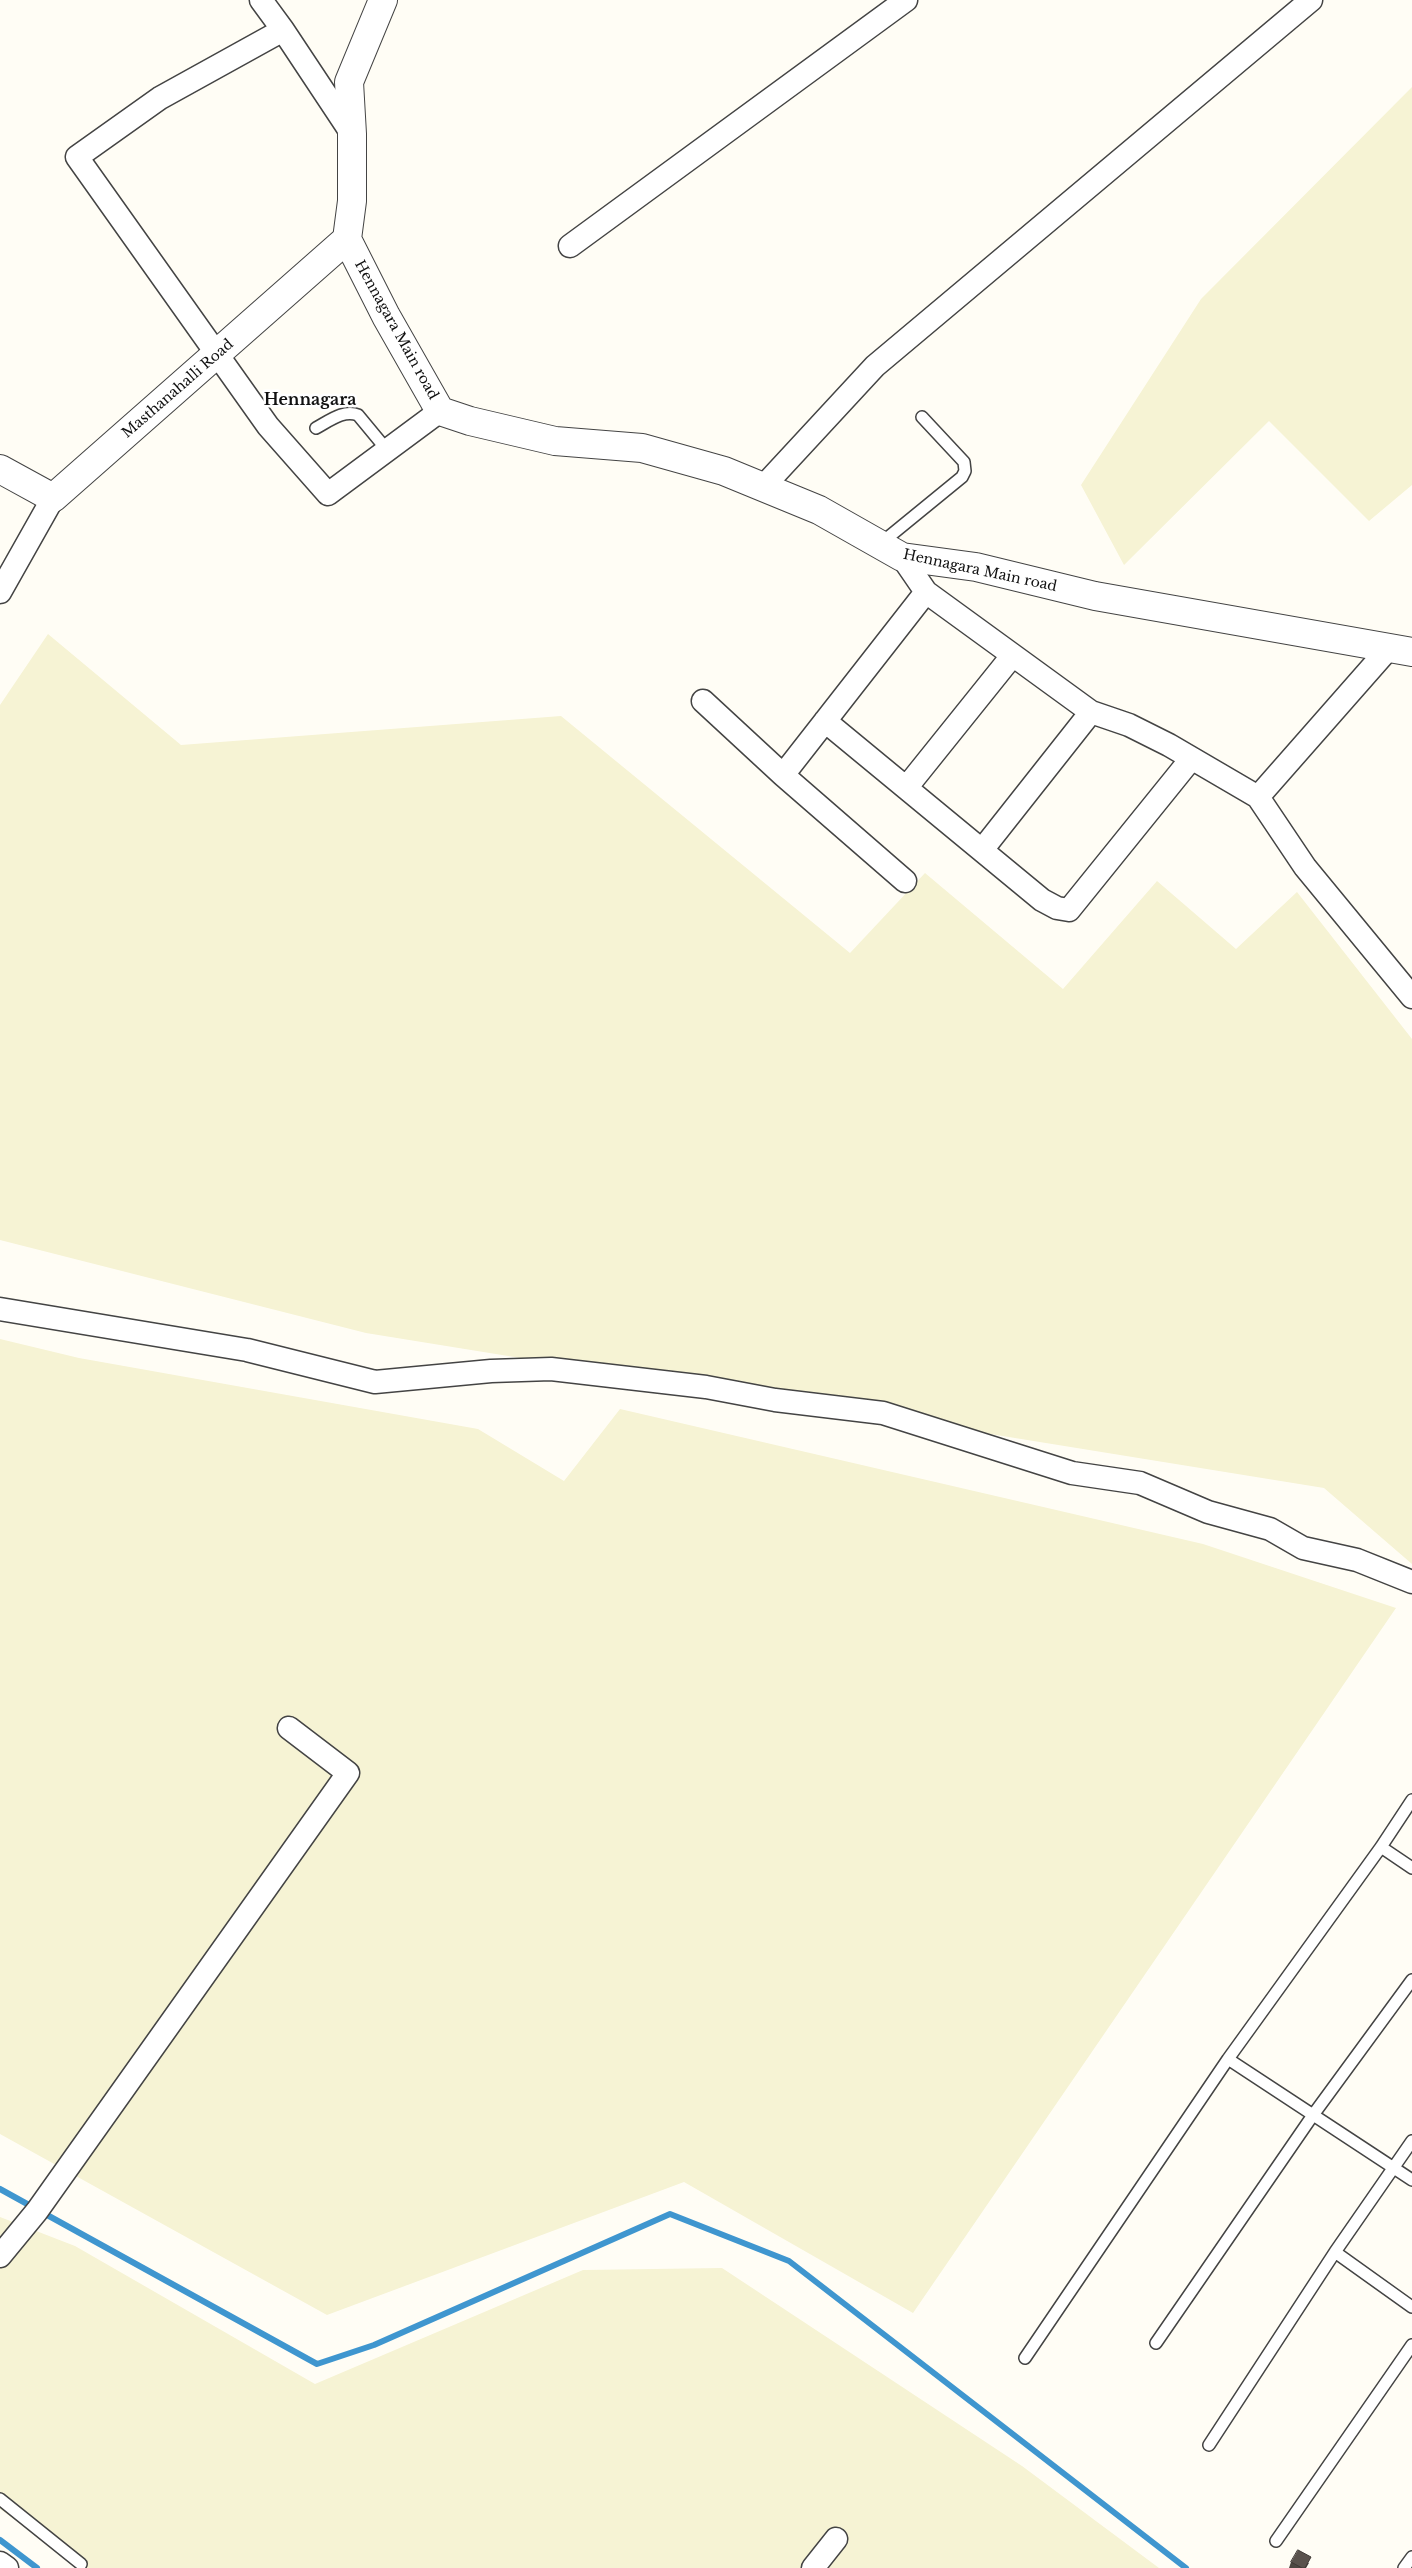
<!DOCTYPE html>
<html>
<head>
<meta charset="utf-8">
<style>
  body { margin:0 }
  canvas { display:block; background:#fffdf5 }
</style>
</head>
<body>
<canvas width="1412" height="2568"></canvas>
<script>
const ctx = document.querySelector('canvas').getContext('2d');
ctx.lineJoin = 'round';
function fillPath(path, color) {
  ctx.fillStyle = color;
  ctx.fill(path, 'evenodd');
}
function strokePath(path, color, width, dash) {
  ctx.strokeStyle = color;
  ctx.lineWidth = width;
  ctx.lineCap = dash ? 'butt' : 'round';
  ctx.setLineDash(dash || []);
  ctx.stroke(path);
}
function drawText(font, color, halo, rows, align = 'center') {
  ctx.font = font + ' "Libre Baskerville",serif';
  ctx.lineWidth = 5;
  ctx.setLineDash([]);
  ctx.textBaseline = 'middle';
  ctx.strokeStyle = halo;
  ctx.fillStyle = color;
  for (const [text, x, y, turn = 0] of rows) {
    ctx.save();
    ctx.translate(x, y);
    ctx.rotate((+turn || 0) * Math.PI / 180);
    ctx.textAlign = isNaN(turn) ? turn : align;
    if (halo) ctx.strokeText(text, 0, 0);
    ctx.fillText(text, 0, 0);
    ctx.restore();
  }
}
fillPath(new Path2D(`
  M1412,87V485L1369,521L1269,421L1124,565L1081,485L1201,299Z
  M48,634L181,745L561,716L850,953L925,873L1063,989L1157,881L1236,949L1297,892L1412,1039V1564L1324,1488L366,1333L0,1240V705Z
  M0,1339L79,1358L478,1429L564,1481L620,1409L1203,1544L1396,1608L913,2313L684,2182L327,2315L0,2134Z
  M0,2217L75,2246L315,2384L583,2270L722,2268L1022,2466L1159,2568H82L0,2509Z`), '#f6f3d4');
strokePath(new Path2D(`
  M0,2189L317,2364L374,2345L670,2214L789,2261L1186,2568
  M0,2540L37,2568`), '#3f96cf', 6);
const service = new Path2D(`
  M316,428C329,421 344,409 358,415L387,450
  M880,544L962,477L965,471L964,462L922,417
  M1381,1847L1412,1868
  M1228,2059L1412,2180
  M1335,2252L1412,2307
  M1156,2343L1313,2115L1412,1980
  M1025,2358L1228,2059L1381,1847L1412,1800
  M1209,2445L1335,2252L1412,2141
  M0,2499L81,2564
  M1276,2541L1412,2345
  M1404,2568L1412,2557`);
const minor = new Path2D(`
  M261,0L283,30
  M352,134L283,30L160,98L77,157L268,426L328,494L440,411
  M570,246L906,0
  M763,487L875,366L1311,0
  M902,557L926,592L1091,712L1129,725L1169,745L1258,797L1305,867L1412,997
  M0,592L53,498
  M703,701L783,775
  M825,721L1042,900L1057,908L1069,910L1191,759
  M906,788L1012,656
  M1258,797L1389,648
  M982,850L1091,712
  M905,881L783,775L926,592
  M0,1309L247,1350L375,1382L491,1371L551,1369L706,1387L775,1400L883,1413L1072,1473L1140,1483L1208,1512L1270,1529L1303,1548L1357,1560L1412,1582
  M0,2256L37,2211L348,1773L289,1728
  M0,2563L7,2568
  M813,2568L836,2539`);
const tertiary = new Path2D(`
  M383,0L349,82L352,134V201L347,239L386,316L440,411L470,421L555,441L642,448L724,471L819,510L902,557L976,567L1095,596L1412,652
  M0,469L53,498L347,239`);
strokePath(service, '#444', 14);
strokePath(minor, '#444', 25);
strokePath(tertiary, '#444', 30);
strokePath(service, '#fff', 11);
strokePath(minor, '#fff', 22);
strokePath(tertiary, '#fff', 28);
fillPath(new Path2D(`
  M1291,2562L1309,2563L1306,2568H1289Z`), '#4d4742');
const building = new Path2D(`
  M1298,2550L1311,2557L1305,2568H1302L1291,2562Z`);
fillPath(building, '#5a524d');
strokePath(building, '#3f3936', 1);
drawText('14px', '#111', '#fff', [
  ["Hennagara Main road",396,330,61],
  ["Masthanahalli Road",178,389,-41],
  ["Hennagara Main road",980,571,12]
]);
drawText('bold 16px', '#111', '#fff', [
  ["Hennagara",310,400]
]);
</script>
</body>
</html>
